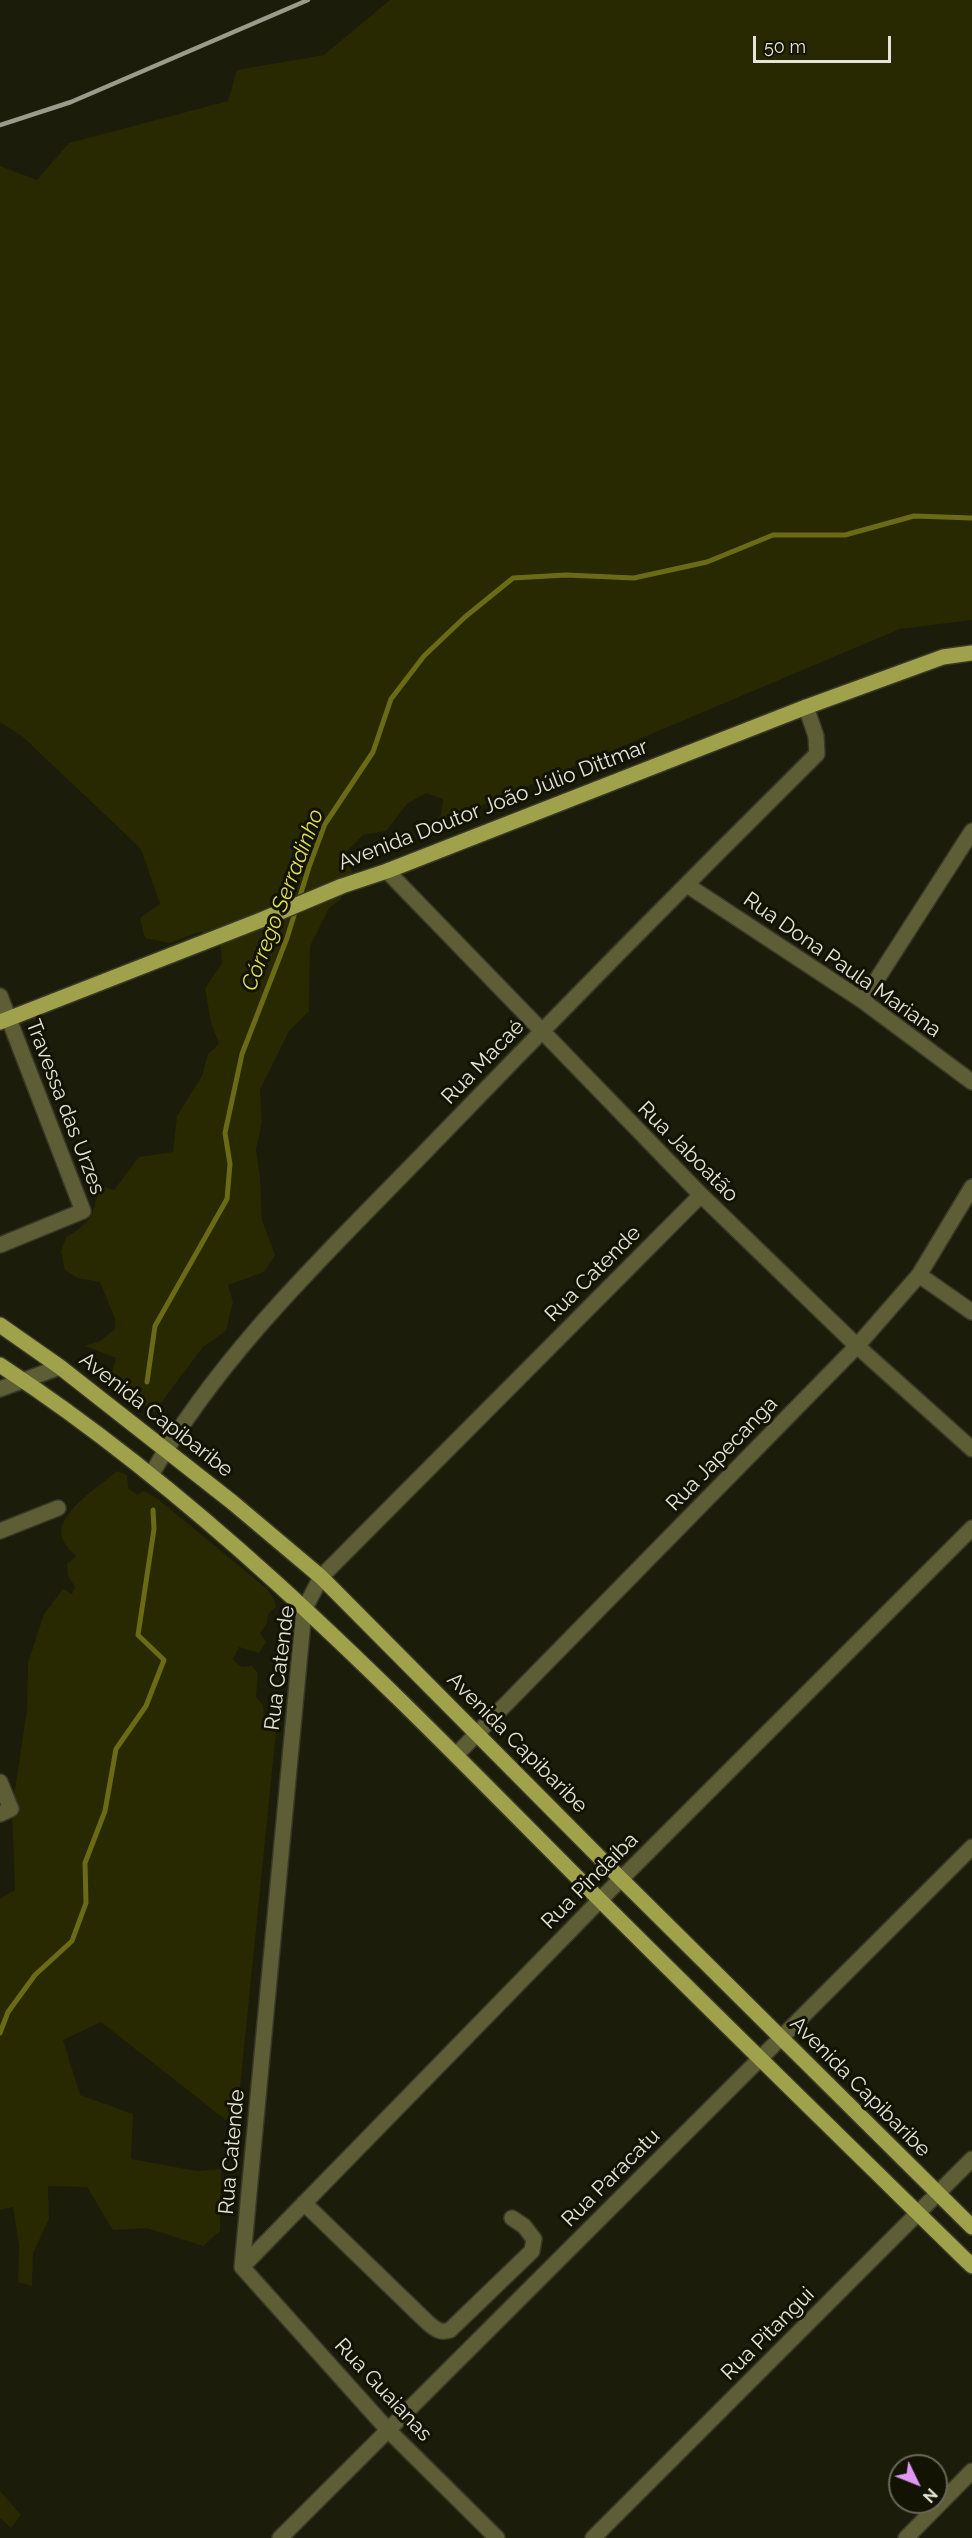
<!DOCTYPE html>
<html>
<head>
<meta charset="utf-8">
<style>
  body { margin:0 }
  #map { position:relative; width:972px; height:2538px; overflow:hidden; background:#1c1c0a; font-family:Raleway,sans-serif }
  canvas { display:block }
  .north { position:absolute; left:888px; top:2454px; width:60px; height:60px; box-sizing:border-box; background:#131303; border:2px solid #676759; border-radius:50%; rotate:133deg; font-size:16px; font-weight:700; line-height:24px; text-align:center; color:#e4e5d9 }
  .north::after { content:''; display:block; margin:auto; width:21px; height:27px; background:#df98f1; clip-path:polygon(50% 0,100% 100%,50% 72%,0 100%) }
  .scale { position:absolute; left:753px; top:36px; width:138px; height:27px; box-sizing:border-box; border:3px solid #e4e5d9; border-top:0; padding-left:8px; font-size:18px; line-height:21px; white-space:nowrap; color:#e4e5d9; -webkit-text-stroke:4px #131303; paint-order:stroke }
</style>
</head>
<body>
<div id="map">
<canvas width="972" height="2538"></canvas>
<div class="north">N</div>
<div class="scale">50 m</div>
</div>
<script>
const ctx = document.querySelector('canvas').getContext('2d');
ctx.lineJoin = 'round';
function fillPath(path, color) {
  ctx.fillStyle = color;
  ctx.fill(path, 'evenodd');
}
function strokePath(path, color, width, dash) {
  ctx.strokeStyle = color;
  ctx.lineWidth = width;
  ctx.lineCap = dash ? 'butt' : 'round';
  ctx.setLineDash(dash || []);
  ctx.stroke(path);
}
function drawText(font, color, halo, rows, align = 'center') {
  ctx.font = font + ' Raleway,sans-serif';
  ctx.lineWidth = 6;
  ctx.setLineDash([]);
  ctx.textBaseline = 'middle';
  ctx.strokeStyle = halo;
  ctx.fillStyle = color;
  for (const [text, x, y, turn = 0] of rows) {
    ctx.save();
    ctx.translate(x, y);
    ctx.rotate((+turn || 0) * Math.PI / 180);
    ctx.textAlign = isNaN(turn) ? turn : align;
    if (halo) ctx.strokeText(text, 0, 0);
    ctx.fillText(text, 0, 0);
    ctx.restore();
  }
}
fillPath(new Path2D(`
  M390,0H972V620L900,629L426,829L441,815L443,799L426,793L407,804L386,831L363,835L345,853L352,873L340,900L329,908L310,946L309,1011L289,1031L260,1090L262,1122L256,1149L260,1178L262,1220L275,1255L264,1272L228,1285L233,1302L226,1331L203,1347L154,1412L110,1380L116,1358L85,1346L100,1341L115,1329V1319L100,1282L78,1278L65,1270L61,1252L66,1237C93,1222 92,1215 100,1186L114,1190L139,1157L173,1152L177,1116L202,1076L208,1054L219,1044L211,1023L205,988L222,964L220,935L199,932L170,943L145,938L140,918L160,904L141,849L22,736L0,722V166L37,180L69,143L228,101L237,70L324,55Z
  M117,1471L127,1475L128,1488L137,1495L144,1491L158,1499L266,1588L274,1598L276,1607L268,1614L267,1623L260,1633L266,1642L259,1653L239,1647L233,1660L242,1667L252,1666L258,1673L256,1697L263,1705L264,1719L276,1731L236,2128L101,2022L63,2040L80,2095L133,2114L131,2159L197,2171L221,2169L220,2231L203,2246L147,2228L113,2230L87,2187L48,2186L49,2219L33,2253L32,2286L18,2282L19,2245L13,2207L0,2210V1899L15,1890L12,1809L27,1710L28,1663L44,1614L63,1589L72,1594L75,1587L68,1576L67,1564L76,1556C70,1550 61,1542 61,1532C61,1510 101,1485 117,1471Z
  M0,2491L21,2515L11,2528L0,2518Z`), '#282801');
strokePath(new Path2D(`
  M147,1382L155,1326L227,1199L230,1164L225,1133L242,1054L287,938L309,867L325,824L373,752L391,699L424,656L465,617L513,578L566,575L634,578L707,562L773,535H845L914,516L972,518
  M0,2033L8,2012L35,1975L72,1941L86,1903L85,1863L105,1811L116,1749L146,1706L164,1660L138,1635L154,1529L153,1510`), '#6b6b15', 5);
const minor = new Path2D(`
  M387,871L701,1195L857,1346L972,1449
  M687,885L863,1001L972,1082
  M0,996L83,1211L0,1245
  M863,1001L972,831
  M919,1275L972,1312
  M0,1389L60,1367
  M151,1475C221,1353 325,1255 422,1155C552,1020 684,886 817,754L816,736L806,707
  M0,1531L58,1508
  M456,1755L857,1346L919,1275L972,1187
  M0,1782L11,1809L0,1814
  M304,2203L427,2322C434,2328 440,2334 450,2330L532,2251L534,2239L524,2226L512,2218
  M242,2267L304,1610L321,1577L701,1195
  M242,2267L600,1900L972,1528
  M242,2267L388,2430L497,2538
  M280,2538L972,1847
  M593,2538L972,2159
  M906,2538L972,2471`);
const major = new Path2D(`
  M0,1022L261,920L342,886L387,871L806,707L943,657L972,653
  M0,1325L60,1367L232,1502L321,1577L621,1879L972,2227
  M0,1365C208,1501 384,1683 559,1859C695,1996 834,2131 972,2266`);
strokePath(minor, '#383827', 18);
strokePath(major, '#383827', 18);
strokePath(minor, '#5d5d36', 15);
strokePath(major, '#a0a14b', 15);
strokePath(new Path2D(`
  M0,125L71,102L308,0`), '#9a9b8d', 4.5);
drawText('21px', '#e4e5d9', '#131303', [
  ["Avenida Doutor João Júlio Dittmar",493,805,-21],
  ["Rua Dona Paula Mariana",842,965,35],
  ["Rua Macaé",483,1062,-46],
  ["Travessa das Urzes",65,1107,69],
  ["Rua Jaboatão",688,1152,45],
  ["Rua Catende",593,1274,-45],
  ["Avenida Capibaribe",156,1415,38],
  ["Rua Japecanga",722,1454,-46],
  ["Rua Catende",280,1668,-83],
  ["Avenida Capibaribe",517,1743,45],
  ["Rua Pindaíba",590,1881,-45],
  ["Avenida Capibaribe",860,2087,45],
  ["Rua Catende",232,2152,-85],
  ["Rua Paracatu",611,2178,-45],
  ["Rua Pitangui",768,2334,-45],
  ["Rua Guaianas",383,2390,47]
]);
drawText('italic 22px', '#dfdf53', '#131303', [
  ["Córrego Serradinho",283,900,-69]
]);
</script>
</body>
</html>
